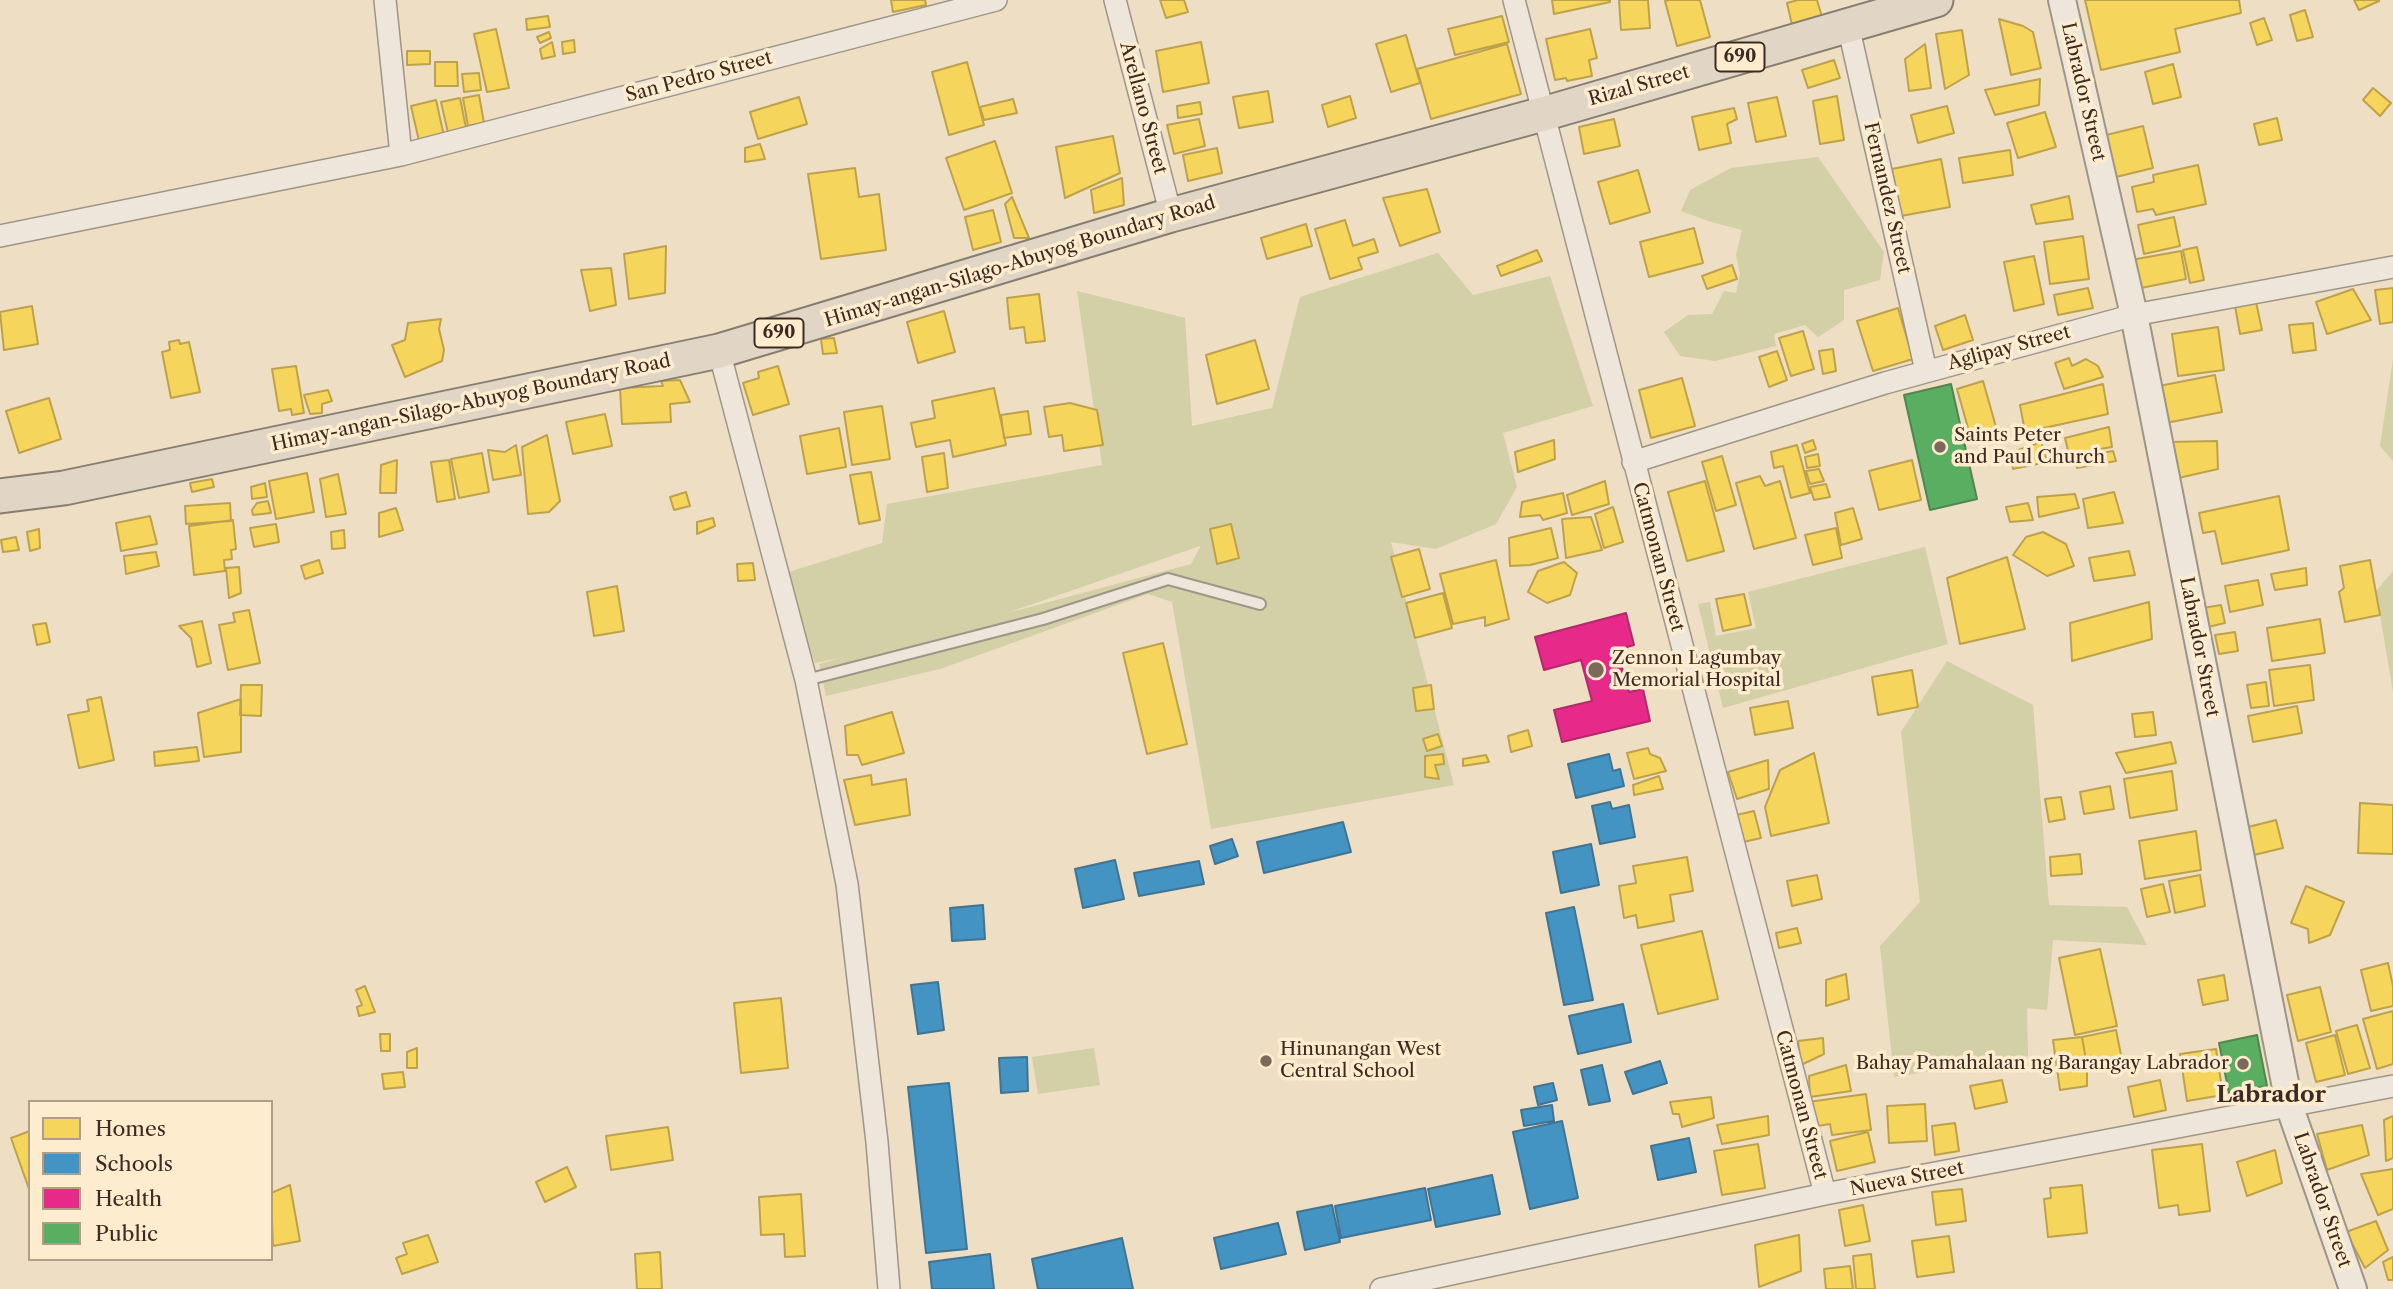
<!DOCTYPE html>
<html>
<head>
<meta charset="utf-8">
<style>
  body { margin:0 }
  #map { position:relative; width:2393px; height:1289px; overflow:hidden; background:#eddec4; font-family:"Libre Caslon Text",serif }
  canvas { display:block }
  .legend { position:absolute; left:28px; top:1100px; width:245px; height:161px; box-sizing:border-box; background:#feecce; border:2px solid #b19e89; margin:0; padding:9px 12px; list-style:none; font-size:21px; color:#3d2a22 }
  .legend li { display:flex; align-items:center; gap:14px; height:35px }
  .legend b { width:35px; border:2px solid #b19e89 }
</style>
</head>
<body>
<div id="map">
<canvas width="2393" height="1289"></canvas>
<ul class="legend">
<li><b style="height:19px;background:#f6d55c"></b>Homes</li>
<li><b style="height:19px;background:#4393c3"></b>Schools</li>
<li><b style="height:19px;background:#e7298a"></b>Health</li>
<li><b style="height:19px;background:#5aae61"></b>Public</li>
</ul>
</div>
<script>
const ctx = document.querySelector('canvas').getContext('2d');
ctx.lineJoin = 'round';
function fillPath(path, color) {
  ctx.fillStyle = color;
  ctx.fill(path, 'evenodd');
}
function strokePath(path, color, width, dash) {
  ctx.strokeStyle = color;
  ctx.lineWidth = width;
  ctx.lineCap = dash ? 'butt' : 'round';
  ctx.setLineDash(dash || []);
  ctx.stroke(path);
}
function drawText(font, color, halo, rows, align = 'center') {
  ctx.font = font + ' "Libre Caslon Text",serif';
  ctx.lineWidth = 7;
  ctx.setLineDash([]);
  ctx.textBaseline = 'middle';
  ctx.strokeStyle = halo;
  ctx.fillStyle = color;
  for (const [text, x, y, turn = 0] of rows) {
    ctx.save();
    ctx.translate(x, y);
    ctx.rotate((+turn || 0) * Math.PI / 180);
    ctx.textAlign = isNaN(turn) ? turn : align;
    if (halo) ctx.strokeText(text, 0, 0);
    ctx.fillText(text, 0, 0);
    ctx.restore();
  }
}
fillPath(new Path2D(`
  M1818,157L1884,252L1880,280L1844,290V320L1818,337L1805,325L1774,334L1776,346L1715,361L1680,356L1664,332L1688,315L1712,314L1724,291L1736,293L1740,274L1736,255L1742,230L1708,221L1681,211L1690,190L1731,168Z
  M1438,253L1473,295L1550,276L1593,406L1503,433L1517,487L1496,524L1436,549L1391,542L1454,785L1211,829L1172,602L1148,594L940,669L826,696L819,664L844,657L815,663L782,574L882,543L887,504L1102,465L1077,291L1185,318L1192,426L1272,408L1300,297ZM1200,547L1191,564L1004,614L1200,546Z
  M2393,359V461L2380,446Z
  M1925,547L1948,644L1723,708L1698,604L1710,602L1716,636L1756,628L1748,592Z
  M2393,571V692L2376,591Z
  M1947,661L2033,705L2049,905L2127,907L2147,945L2053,940L2047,1010L2027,1008L2028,1056L1894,1077L1880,946L1920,902L1901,732Z
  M1094,1048L1100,1085L1038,1094L1032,1057Z`), '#d3cfa6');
const homes = new Path2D(`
  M891,0H925L926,5L893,12Z
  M1160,0H1184L1188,12L1166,18Z
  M1552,0H1610V2L1554,14Z
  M1619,0H1648L1650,28L1621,30Z
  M1669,0H1700L1710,37L1677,46L1665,1Z
  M1798,0H1817L1822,17L1792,25L1787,3Z
  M2085,0H2239L2241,13L2175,29L2180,52L2101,70Z
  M2354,0H2379V1L2359,10Z
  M2305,10L2313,37L2297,41L2290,15Z
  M548,16L550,27L527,30L526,19Z
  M1502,16L1509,42L1455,55L1448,29Z
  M2264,18L2272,40L2257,45L2250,23Z
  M1999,19L2023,26L2033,32L2041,68L2011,75Z
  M496,29L509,88L487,92L474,34Z
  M1590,29L1597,58L1589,60L1592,76L1567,81L1566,78L1555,80L1546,39Z
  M1962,30L1969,75L1945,89L1936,34Z
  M549,32L551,38L540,43L537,37Z
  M1406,35L1420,83L1391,92L1376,44Z
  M574,40L575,52L563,54L562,42Z
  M552,42L555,56L542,59L540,49Z
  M1201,42L1209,83L1163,92L1156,51Z
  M1507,44L1521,94L1431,119L1417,69Z
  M1925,44L1931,88L1909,91L1905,59Z
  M407,51H430V64L407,65Z
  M1834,60L1840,78L1808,88L1802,70Z
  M435,62H457L458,86H435Z
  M967,62L984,125L949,135L932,72Z
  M2173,64L2181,97L2153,104L2145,72Z
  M479,73L481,90L464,92L462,74Z
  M2040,79L2039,105L1995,115L1985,90Z
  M2373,88L2391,103L2380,116L2363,100Z
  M1268,91L1273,122L1239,128L1233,97Z
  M479,95L484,123L468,126L463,98Z
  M1350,96L1356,118L1328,127L1322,105Z
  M1837,96L1844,140L1820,144L1813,101Z
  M799,97L807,124L758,139L750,112Z
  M1777,97L1786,136L1756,142L1748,103Z
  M460,98L466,128L448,133L441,102Z
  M1013,99L1017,113L984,120L980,107Z
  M436,100L444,136L419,141L411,106Z
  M1200,102L1202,114L1178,118L1177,106Z
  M1947,106L1954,133L1918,143L1911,115Z
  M1734,108L1737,119L1727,124L1731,143L1699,150L1692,117Z
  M2045,112L2056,147L2018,158L2007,123Z
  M2277,118L2282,140L2259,145L2254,124Z
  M1199,119L1205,146L1174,154L1167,125Z
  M1614,119L1620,146L1584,154L1579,127Z
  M2143,126L2153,168L2112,178L2102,136Z
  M1113,136L1120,173L1065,198L1056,147Z
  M995,141L1012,193L964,210L946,158Z
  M760,144L765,159L745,162V148Z
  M1217,148L1222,173L1188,181L1183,155Z
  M2010,150L2013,175L1963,183L1959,158Z
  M1941,159L1950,207L1901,216L1892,169Z
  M2198,165L2206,204L2156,215L2153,209L2137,212L2132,187L2154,182L2153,175Z
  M855,168L859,197L879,194L886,250L821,259L808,174Z
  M1638,170L1650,212L1610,224L1598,182Z
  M1122,178L1124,205L1094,213L1091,190Z
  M1427,189L1440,232L1400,246L1383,198Z
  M2069,196L2073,219L2036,224L2031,205Z
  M1012,197L1029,238H1014L1005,204Z
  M993,210L1001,242L973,250L965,217Z
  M2174,217L2180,246L2144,254L2138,225Z
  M1345,220L1353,246L1374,239L1378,252L1358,258L1362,269L1330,279L1315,229Z
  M1306,224L1312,246L1267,259L1261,238Z
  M1694,228L1703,263L1649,277L1640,242Z
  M2083,236L2089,279L2050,284L2044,242Z
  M666,246L665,293L629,299L624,254Z
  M2197,247L2204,280L2190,283L2183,250Z
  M1537,250L1542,261L1501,276L1497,266Z
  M2181,251L2186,279L2136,289L2131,260Z
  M2034,256L2044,304L2014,311L2004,262Z
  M1732,265L1737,279L1707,289L1702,276Z
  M611,268L616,305L590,311L581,270Z
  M2088,288L2093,308L2058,315L2054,295Z
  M2393,288V322L2380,324L2375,290Z
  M2353,289L2371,320L2327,334L2316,302Z
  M1039,294L1045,341L1026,343L1024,327L1010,329L1007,298Z
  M2256,302L2262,330L2240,334L2235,306Z
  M32,306L38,344L4,350L0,312Z
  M1898,308L1913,359L1873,371L1857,321Z
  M944,311L955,352L918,363L907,322Z
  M1965,315L1973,340L1943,350L1935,326Z
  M441,319L439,329L444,350L442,361L405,377L392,345L405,340L408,323Z
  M2313,323L2316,350L2293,353L2289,325Z
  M2218,327L2224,370L2178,376L2172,334Z
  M1803,331L1814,369L1791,376L1779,338Z
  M834,338L837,353L823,354L821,339Z
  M179,340L180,344L189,342L200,392L171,398L162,352L170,350L169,342Z
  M1255,340L1269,389L1217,404L1206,355Z
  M1833,349L1836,371L1823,374L1819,351Z
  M1777,351L1787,380L1769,387L1759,357Z
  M2069,358L2072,366L2086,359L2098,366L2103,377L2064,389L2055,363Z
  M296,366L304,413L292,415L291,409L279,411L272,369Z
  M778,366L789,404L753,415L743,383L759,378L758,372Z
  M2215,375L2222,412L2166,423L2159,386Z
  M1682,378L1695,426L1651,438L1639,390Z
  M680,380L690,402L670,404L671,422L622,424L620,388L663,386L661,381Z
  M1983,381L1998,434L1972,442L1957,389Z
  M2103,384L2108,414L2025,432L2020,405Z
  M994,388L1006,445L953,457L950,440L916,447L911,423L935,418L932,401Z
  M328,390L332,401L322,404V413L310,414L304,395Z
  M49,398L61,439L19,453L6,411Z
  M1070,403L1097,410L1103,445L1064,451L1062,435L1049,437L1044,407Z
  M882,406L890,459L852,465L844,412Z
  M1028,411L1031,434L1004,438L1001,415Z
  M605,414L612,446L573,454L566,422Z
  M2109,427L2112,447L2069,454L2065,438Z
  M839,428L846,467L807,474L800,436Z
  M547,435L560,501L549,512L528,514L522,447Z
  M1554,440L1555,459L1518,472L1515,452Z
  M1813,440L1816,449L1805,453L1802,444Z
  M2217,441L2218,469L2174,479L2170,442Z
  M2041,442L2047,462L2013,469L2010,453Z
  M516,445L521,475L493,480L488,450L505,452Z
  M1797,445L1810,493L1791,498L1783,466L1774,468L1771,452Z
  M2113,451L2116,461L2077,468L2073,458Z
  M482,453L489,492L459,498L451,459Z
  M944,453L948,488L927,492L922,457Z
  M1818,454L1820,466L1807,468L1805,457Z
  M1722,456L1736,505L1716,511L1702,462Z
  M397,460L396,493H380L381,465Z
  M449,460L455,499L437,502L431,462Z
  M1912,460L1921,500L1879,510L1869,471Z
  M1819,469L1824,481L1810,484L1806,471Z
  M871,472L880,520L859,524L850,475Z
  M307,473L314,512L276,519L269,481Z
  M338,474L346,514L326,517L320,479Z
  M1760,476L1765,486L1780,481L1796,538L1754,549L1736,483Z
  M212,479L214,487L192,492L190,483Z
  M1605,481L1609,504L1572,515L1567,495Z
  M1705,481L1724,551L1687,561L1668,492Z
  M265,483L267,497L252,499L251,487Z
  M1826,484L1830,497L1814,500L1810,487Z
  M686,492L690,506L674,510L670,497Z
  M2114,492L2123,523L2088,528L2083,499Z
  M1563,493L1567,513L1543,520L1540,515L1520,517L1522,502Z
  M2075,494L2079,508L2039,517L2037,497Z
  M2279,496L2289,550L2222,564L2215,531L2203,533L2199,513Z
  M268,501L271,513L253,515L252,510L257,503Z
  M230,503L231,521L186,524L185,506Z
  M2028,503L2033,520L2010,522L2006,507Z
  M1613,507L1623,542L1604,548L1595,514Z
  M396,508L403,530L379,537V513Z
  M1853,508L1862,539L1841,545L1835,513Z
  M150,516L157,544L121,551L116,523Z
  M1591,517L1602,550L1566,558L1562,519Z
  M713,518L715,526L697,534V522Z
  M233,520L236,549L231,550L232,559L224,560L225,571L194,575L189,526Z
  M276,524L279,542L254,547L250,528Z
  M1231,524L1239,558L1217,564L1210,529Z
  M1551,528L1558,558L1530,565L1510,566L1509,538Z
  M1836,528L1842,558L1813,565L1805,535Z
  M39,529L40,548L30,551L27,532Z
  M344,530L345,548L332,549L331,532Z
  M2043,532L2066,544L2074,566L2047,576L2013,555L2026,537Z
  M16,537L19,550L3,552L1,540Z
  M1419,549L1430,589L1402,597L1391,557Z
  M2129,551L2135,575L2094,581L2089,558Z
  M156,552L159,566L126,574L124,556Z
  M2007,557L2025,629L1960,644L1947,578Z
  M319,560L323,573L305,579L301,566Z
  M1496,560L1509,619L1485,626V617L1453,624L1440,574Z
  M2370,560L2380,615L2345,622L2339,592L2344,588L2340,566Z
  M1564,562L1577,573L1570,595L1547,603L1528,592L1538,571Z
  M753,563L755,580L738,581L737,564Z
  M239,567L241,593L229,598L226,568Z
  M2306,568L2307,585L2275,590L2271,574Z
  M2258,580L2263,605L2230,612L2225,586Z
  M617,586L624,631L594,636L587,592Z
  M1443,593L1452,628L1415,638L1406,603Z
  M1744,594L1751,625L1723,631L1716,599Z
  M2149,602L2152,639L2072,661L2070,623Z
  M2221,605L2225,623L2208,627L2203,608Z
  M249,610L260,663L228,670L219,625L235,622L233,613Z
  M2320,619L2325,653L2272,661L2267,628Z
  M202,621L211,663L197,667L191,638L179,626Z
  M46,623L50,642L37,645L33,625Z
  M2235,632L2238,651L2219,654L2215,635Z
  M1163,643L1187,744L1147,754L1123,653Z
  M2310,665L2314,700L2274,706L2269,670Z
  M1912,670L1918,707L1878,715L1872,677Z
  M2266,682L2269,706L2251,708L2247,685Z
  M241,685H262L261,716L240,715Z
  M1431,685L1434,709L1416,711L1413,688Z
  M101,697L114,760L79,768L68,715L89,711L87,700Z
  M241,699V752L204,757L198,713Z
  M1788,701L1793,728L1755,735L1750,708Z
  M2297,706L2302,733L2253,742L2248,716Z
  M892,712L904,753L862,765L858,755H847L845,726Z
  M2153,712L2156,735L2135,737L2132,714Z
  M1528,730L1532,746L1511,752L1508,736Z
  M1438,734L1442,746L1427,751L1423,739Z
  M2171,742L2176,763L2126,773L2116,753Z
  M197,747L199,761L155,766L154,752Z
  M1648,748L1650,754L1660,758L1666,771L1634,779L1627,753Z
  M1814,753L1829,823L1771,836L1765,807L1780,770Z
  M1443,754L1444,764L1435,765L1439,779L1425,777V756Z
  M1486,755L1489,762L1463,766V759Z
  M1768,760L1769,789L1737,799L1728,772Z
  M2172,771L2177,810L2130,818L2124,779Z
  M871,775L872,785L906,779L910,815L855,825L844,780Z
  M1659,776L1663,789L1634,795L1633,785Z
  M2110,786L2114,809L2084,814L2080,792Z
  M2061,797L2065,819L2049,822L2045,799Z
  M2360,803L2393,805V854L2358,853Z
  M1754,811L1761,838L1739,843L1732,816Z
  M2276,820L2283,848L2254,855L2248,827Z
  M2196,831L2201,870L2145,879L2139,841Z
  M2080,854L2082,874L2051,876L2050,857Z
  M1687,857L1693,891L1670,895L1674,921L1638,928L1636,915L1624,918L1619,886L1636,883L1633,866Z
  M1817,875L1822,899L1792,906L1787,881Z
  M2200,875L2205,906L2175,913L2169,881Z
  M2163,884L2170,912L2147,917L2141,889Z
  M2306,886L2344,902L2330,935L2309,943L2308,929L2291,923Z
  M1797,928L1801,943L1779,948L1776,933Z
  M1702,931L1718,999L1658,1014L1641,945Z
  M2100,949L2117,1026L2075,1035L2059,958Z
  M2388,963L2393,986V1006L2371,1011L2361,970Z
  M1846,974L1849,999L1826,1006V980Z
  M2224,975L2228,1000L2203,1005L2198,980Z
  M365,986L375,1012L359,1016L357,1007L362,1005L356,990Z
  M2320,987L2331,1032L2298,1041L2287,995Z
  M781,998L788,1068L741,1073L734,1003Z
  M2393,1011V1064L2377,1069L2363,1019Z
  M2357,1025L2370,1068L2348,1074L2336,1031Z
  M2116,1030L2122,1060L2087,1066L2082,1037Z
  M380,1034H390V1051H381Z
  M2335,1035L2345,1075L2316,1082L2306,1043Z
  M2082,1037L2087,1066V1086L2060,1090L2053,1040Z
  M1823,1038L1824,1054L1801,1065L1798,1041Z
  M417,1048V1068H407V1052Z
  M2216,1049L2223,1095L2187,1101L2180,1054Z
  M1846,1065L1851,1091L1810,1097L1809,1076Z
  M403,1072L405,1087L384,1089L382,1074Z
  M2002,1080L2007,1102L1975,1109L1970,1086Z
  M2160,1080L2166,1110L2134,1117L2128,1087Z
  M1866,1094L1871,1130L1832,1135L1830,1124L1811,1127L1808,1102Z
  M1711,1097L1714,1118L1682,1127L1679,1114H1673L1670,1102Z
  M1925,1104L1927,1141L1889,1143L1887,1106Z
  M1768,1116L1769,1135L1722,1144L1717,1125Z
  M2393,1116V1158L2386,1161L2384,1120Z
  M1955,1123L1959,1151L1935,1155L1932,1126Z
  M2362,1125L2369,1155L2327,1170L2317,1134Z
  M668,1127L673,1160L611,1170L606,1136Z
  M30,1131V1189H29L11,1138Z
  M1868,1132L1875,1162L1837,1171L1830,1141Z
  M1758,1144L1765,1188L1722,1195L1714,1151Z
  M2202,1144L2210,1211L2179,1215L2178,1205L2159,1208L2152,1150Z
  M2275,1150L2282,1183L2247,1196L2237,1162Z
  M567,1167L576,1187L545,1202L536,1182Z
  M2393,1169V1209L2378,1215L2361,1174Z
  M290,1185L300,1241L273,1246L271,1193Z
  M2082,1185L2087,1233L2048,1237L2044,1199L2051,1198L2050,1188Z
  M1962,1189L1966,1221L1936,1225L1932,1192Z
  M801,1194L805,1256L785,1257L784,1234L761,1235L759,1197Z
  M1863,1205L1870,1241L1845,1246L1839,1210Z
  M2376,1221L2388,1250L2365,1268L2346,1232Z
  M428,1235L438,1262L402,1274L396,1258L407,1254L403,1243Z
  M1799,1235L1801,1271L1759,1287L1755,1245Z
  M1949,1236L1954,1272L1917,1277L1912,1241Z
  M660,1252L662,1289H637L635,1254Z
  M1871,1254L1875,1289H1856L1853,1256Z
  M2393,1257V1280H2388L2383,1262Z
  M1850,1266L1853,1289H1826L1824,1269Z`);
fillPath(homes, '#f6d55c');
strokePath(homes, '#bea24b', 2);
const schools = new Path2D(`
  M1609,754L1613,771L1620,769L1624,786L1576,798L1568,764Z
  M1610,802L1612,809L1629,805L1635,837L1600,844L1592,806Z
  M1343,822L1351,852L1264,873L1257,842Z
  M1232,839L1238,856L1215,864L1210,846Z
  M1591,844L1599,885L1561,893L1553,852Z
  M1115,860L1124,899L1083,908L1075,869Z
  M1199,861L1204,884L1139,896L1134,873Z
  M983,905L985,939L952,941L950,908Z
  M1574,907L1593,1000L1564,1005L1546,913Z
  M938,982L944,1030L918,1034L911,985Z
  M1623,1004L1631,1042L1578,1054L1569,1016Z
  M1027,1057L1028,1091L1001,1093L999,1058Z
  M1660,1061L1667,1083L1633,1094L1625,1072Z
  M1602,1065L1610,1101L1589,1105L1581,1070Z
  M949,1083L967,1249L926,1253L908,1087Z
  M1553,1083L1557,1100L1538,1105L1534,1087Z
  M1552,1105L1554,1121L1524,1126L1521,1110Z
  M1562,1121L1578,1198L1530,1209L1513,1132Z
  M1689,1138L1696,1172L1658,1180L1651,1146Z
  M1492,1175L1500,1214L1436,1227L1428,1189Z
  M1425,1188L1431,1220L1341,1238L1335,1206Z
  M1332,1205L1340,1242L1305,1250L1297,1212Z
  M1278,1223L1286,1254L1221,1269L1214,1238Z
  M1122,1238L1133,1289H1038L1032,1259Z
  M990,1254L994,1289H932L929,1262Z`);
fillPath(schools, '#4393c3');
strokePath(schools, '#417493', 2);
const health = new Path2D(`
  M1626,613L1634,645L1617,650L1629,692L1643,689L1650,721L1562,742L1554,710L1592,701L1581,660L1544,670L1535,637Z`);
fillPath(health, '#e7298a');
strokePath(health, '#b4296b', 2);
const public = new Path2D(`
  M1951,384L1977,499L1930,510L1904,395Z
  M2257,1035L2267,1086L2229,1093L2219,1043Z`);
fillPath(public, '#5aae61');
strokePath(public, '#51864e', 2);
const service = new Path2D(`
  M806,680L1043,619L1168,579L1260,604`);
const minor = new Path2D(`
  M385,0L401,155
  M1115,0L1171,215
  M1514,0L1825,1194
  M1848,25L1926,371
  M0,236L401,155L996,0
  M719,351L806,680L847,884L877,1142L889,1289
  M1633,462L1885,383L2134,315L2393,267
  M1381,1289L1825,1194L2393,1086`);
const tertiary = new Path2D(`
  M2062,0L2134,315L2290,1108L2353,1289`);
const primary = new Path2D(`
  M0,496L64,488L719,351L1171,215L1543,114L1936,0`);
strokePath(service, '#9f9586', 14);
strokePath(minor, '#9f9586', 24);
strokePath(tertiary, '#9f9586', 30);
strokePath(primary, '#877d70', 37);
strokePath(service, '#eee6da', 10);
strokePath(minor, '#eee6da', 21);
strokePath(tertiary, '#eee6da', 26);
strokePath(primary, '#e1d6c5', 33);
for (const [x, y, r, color] of [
  [1940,447,7,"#7b695b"],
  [1596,670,9,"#7b695b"],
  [1266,1061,7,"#7b695b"],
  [2243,1064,7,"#7b695b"]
]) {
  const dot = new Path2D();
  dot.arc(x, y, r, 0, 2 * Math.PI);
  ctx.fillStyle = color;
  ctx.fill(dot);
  strokePath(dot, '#feecce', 2.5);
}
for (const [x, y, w] of [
  [1740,57,49],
  [779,333,49]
]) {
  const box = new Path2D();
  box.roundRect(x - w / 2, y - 14.5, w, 29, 5);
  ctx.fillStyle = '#feecce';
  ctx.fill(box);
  strokePath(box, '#3d2a22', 2);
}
drawText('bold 18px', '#3d2a22', null, [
  ["690",1740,57],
  ["690",779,333]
]);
drawText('19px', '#3d2a22', '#feecce', [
  ["San Pedro Street",699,77,-15],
  ["Rizal Street",1639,86,-16],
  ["Labrador Street",2083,92,77],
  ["Arellano Street",1143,108,75],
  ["Fernandez Street",1887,198,77],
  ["Himay-angan-Silago-Abuyog Boundary Road",1020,262,-17],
  ["Aglipay Street",2009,348,-15],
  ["Himay-angan-Silago-Abuyog Boundary Road",471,403,-12],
  ["Catmonan Street",1658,557,75],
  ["Labrador Street",2199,647,79],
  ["Catmonan Street",1801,1105,75],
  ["Nueva Street",1907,1179,-11],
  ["Labrador Street",2322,1200,71]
]);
drawText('19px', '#3d2a22', '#feecce', [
  ["Saints Peter",1954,436],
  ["and Paul Church",1954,458],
  ["Zennon Lagumbay",1612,659],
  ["Memorial Hospital",1612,681],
  ["Hinunangan West",1280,1050],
  ["Central School",1280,1072],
  ["Bahay Pamahalaan ng Barangay Labrador",2229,1064,"right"]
], 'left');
drawText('bold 23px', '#3d2a22', '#feecce', [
  ["Labrador",2271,1095]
]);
</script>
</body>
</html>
